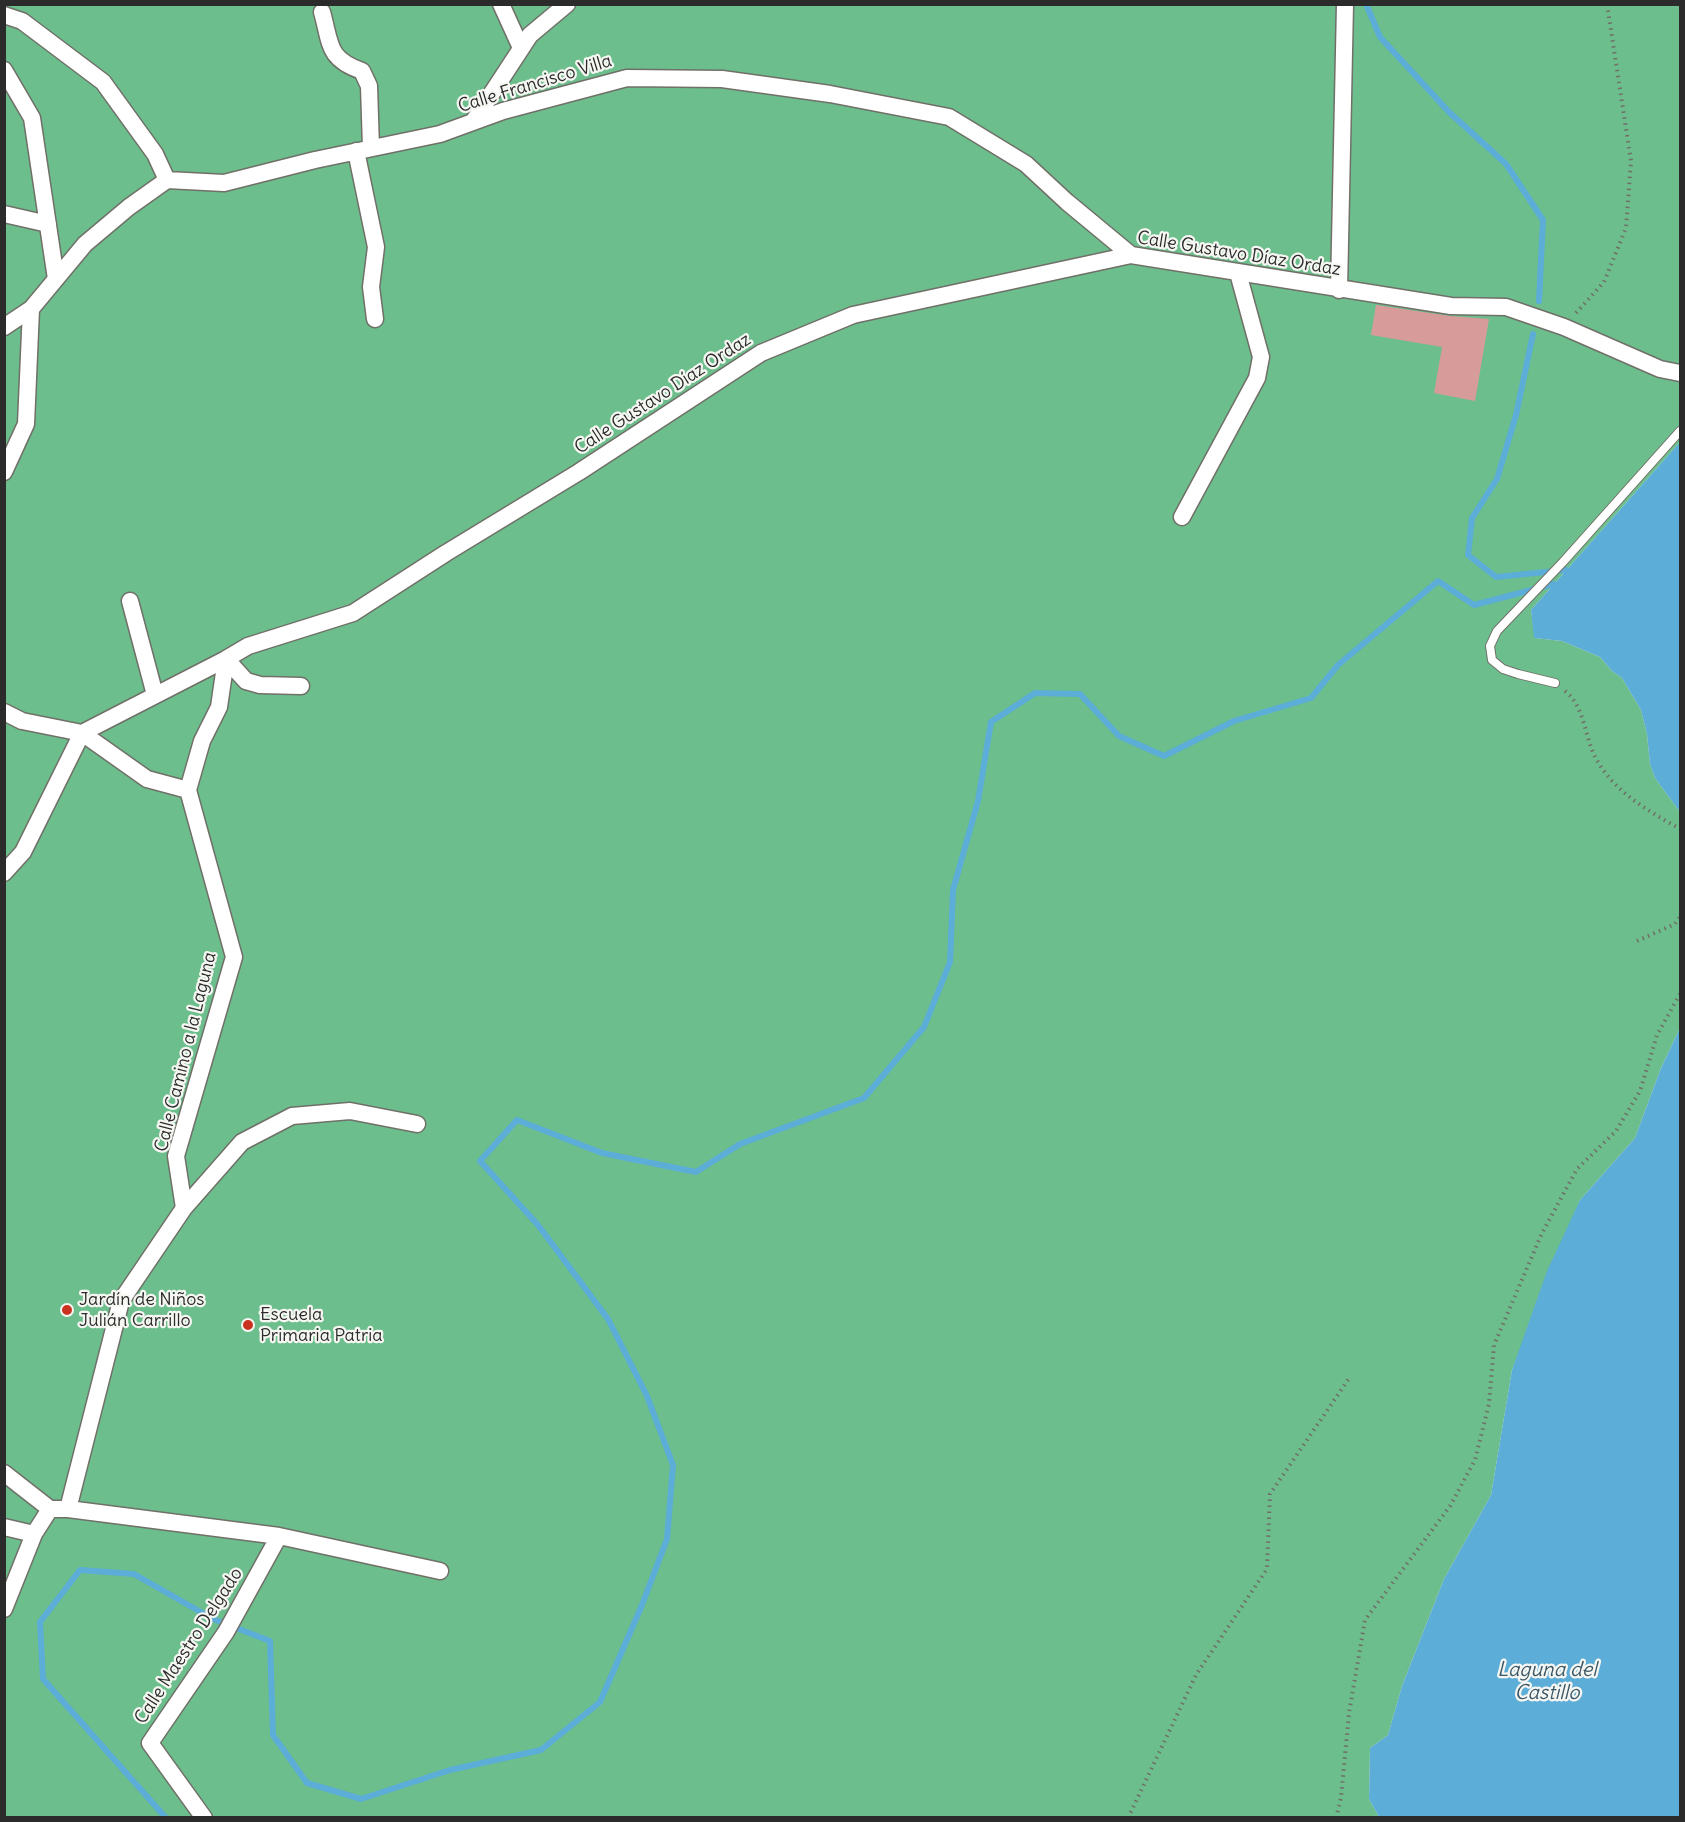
<!DOCTYPE html>
<html>
<head>
<meta charset="utf-8">
<style>
  body { margin:0 }
  #map { position:relative; width:1685px; height:1822px; overflow:hidden; background:#efecda; font-family:Delius,sans-serif }
  canvas { display:block }
  .frame { position:absolute; inset:0; border:6px solid #2b2b2b; pointer-events:none }
</style>
</head>
<body>
<div id="map">
<canvas width="1685" height="1822"></canvas>
<div class="frame"></div>
</div>
<script>
const ctx = document.querySelector('canvas').getContext('2d');
ctx.lineJoin = 'round';
function fillPath(path, color) {
  ctx.fillStyle = color;
  ctx.fill(path, 'evenodd');
}
function strokePath(path, color, width, dash) {
  ctx.strokeStyle = color;
  ctx.lineWidth = width;
  ctx.lineCap = dash ? 'butt' : 'round';
  ctx.setLineDash(dash || []);
  ctx.stroke(path);
}
function drawText(font, color, halo, rows, align = 'center') {
  ctx.font = font + ' Delius,sans-serif';
  ctx.lineWidth = 4.5;
  ctx.setLineDash([]);
  ctx.textBaseline = 'middle';
  ctx.strokeStyle = halo;
  ctx.fillStyle = color;
  for (const [text, x, y, turn = 0] of rows) {
    ctx.save();
    ctx.translate(x, y);
    ctx.rotate((+turn || 0) * Math.PI / 180);
    ctx.textAlign = isNaN(turn) ? turn : align;
    if (halo) ctx.strokeText(text, 0, 0);
    ctx.fillText(text, 0, 0);
    ctx.restore();
  }
}
fillPath(new Path2D(`
  M5,5H1680V442L1531,610L1535,638L1562,641L1600,657L1612,671L1622,678L1641,710L1647,734L1650,764L1655,778L1680,812V1028L1661,1068L1635,1138L1580,1200L1512,1370L1491,1495L1444,1579L1402,1686L1388,1735L1370,1748L1369,1799L1379,1817L5,1818Z`), '#6cbf8c');
fillPath(new Path2D(`
  M1680,442V812L1655,778L1650,764L1647,734L1641,710L1622,678L1612,671L1600,657L1562,641L1534,638L1531,610Z
  M1680,1028V1817H1379L1369,1799L1370,1748L1388,1735L1402,1686L1444,1579L1491,1495L1512,1370L1547,1271L1580,1200L1635,1138L1661,1068Z`), '#5cadd7');
strokePath(new Path2D(`
  M1366,4L1380,37L1449,112L1506,164L1543,220L1539,301
  M1533,334L1516,415L1497,479L1472,518L1468,555L1496,577L1566,570
  M166,1818L43,1679L40,1622L80,1570L134,1574L213,1619L270,1641L273,1735L307,1783L361,1799L450,1770L541,1750L600,1702L642,1605L667,1539L673,1465L647,1396L608,1319L538,1225L480,1161L517,1120L602,1153L696,1172L740,1144L864,1098L924,1027L950,962L953,890L978,801L991,722L1035,693L1080,694L1119,736L1164,756L1234,721L1311,698L1338,665L1438,581L1474,605L1554,584`), '#5cadd7', 6);
fillPath(new Path2D(`
  M1376,305L1450,316L1489,319L1475,401L1434,393L1442,347L1371,335Z`), '#d79b9a');
const service = new Path2D(`
  M1555,683L1518,674L1503,669L1492,660L1490,646L1497,631L1563,562L1680,431`);
const minor = new Path2D(`
  M501,4L521,48
  M322,12C331,44 327,59 362,71L369,86L371,148
  M4,15L22,21L103,82L155,154L167,180
  M4,70L32,118L56,279
  M473,122L530,35L567,4
  M356,151L376,247L371,287L375,319
  M4,214L48,224
  M1339,290L1345,4
  M4,327L31,309L85,244L129,207L167,180L224,183L315,160L440,134L503,111L627,78L722,79L830,94L949,117L1026,164L1067,202L1131,255
  M4,472L26,424L31,309
  M1182,517L1257,378L1261,357L1238,273
  M130,601L155,695
  M226,659L246,681L260,685L301,686
  M4,712L22,721L82,733L147,779L188,790
  M188,790L202,741L219,707L226,659
  M4,873L23,852L82,733L226,659L248,646L353,613L446,553L579,472L761,353L853,315L1131,255L1451,306L1506,307L1564,327L1660,369L1680,373
  M184,1208L242,1142L292,1116L350,1111L417,1124
  M4,1473L50,1509
  M68,1509L279,1536L440,1571
  M4,1527L34,1534
  M4,1609L34,1534L50,1509H68L121,1301L184,1208L176,1156L234,957L188,790
  M204,1818L150,1743L226,1632L279,1536`);
strokePath(service, '#706f68', 10);
strokePath(minor, '#706f68', 19);
strokePath(new Path2D(`
  M1576,313L1604,282L1626,228L1631,161L1607,4
  M1565,691C1586,707 1584,740 1598,762C1617,794 1649,811 1680,829
  M1637,941L1675,924L1680,917
  M1128,1818L1196,1675L1267,1569L1270,1494L1350,1377
  M1336,1818L1341,1798L1349,1713L1365,1620L1450,1506L1475,1460L1489,1404L1494,1345L1542,1233L1577,1169L1616,1131L1640,1091L1657,1035L1680,994`), '#706f68', 4, [1.5, 4.5]);
strokePath(service, '#fff', 8);
strokePath(minor, '#fff', 16);
for (const [x, y, r, color] of [
  [67,1310,6,"#c8321e"],
  [248,1325,6,"#c8321e"]
]) {
  const dot = new Path2D();
  dot.arc(x, y, r, 0, 2 * Math.PI);
  ctx.fillStyle = color;
  ctx.fill(dot);
  strokePath(dot, '#f6f6f2', 2);
}
drawText('18px', '#2b2b2b', '#f6f6f2', [
  ["Calle Francisco Villa",535,84,-17],
  ["Calle Gustavo Díaz Ordaz",1239,254,9],
  ["Calle Gustavo Díaz Ordaz",663,394,-33],
  ["Calle Camino a la Laguna",186,1052,-76],
  ["Calle Maestro Delgado",189,1646,-57]
]);
drawText('18px', '#2b2b2b', '#f6f6f2', [
  ["Jardín de Niños",79,1300],
  ["Julián Carrillo",79,1321],
  ["Escuela",260,1315],
  ["Primaria Patria",260,1336]
], 'left');
drawText('italic 20px', '#3c5867', '#f6f6f2', [
  ["Laguna del",1547,1670],
  ["Castillo",1547,1693]
]);
</script>
</body>
</html>
